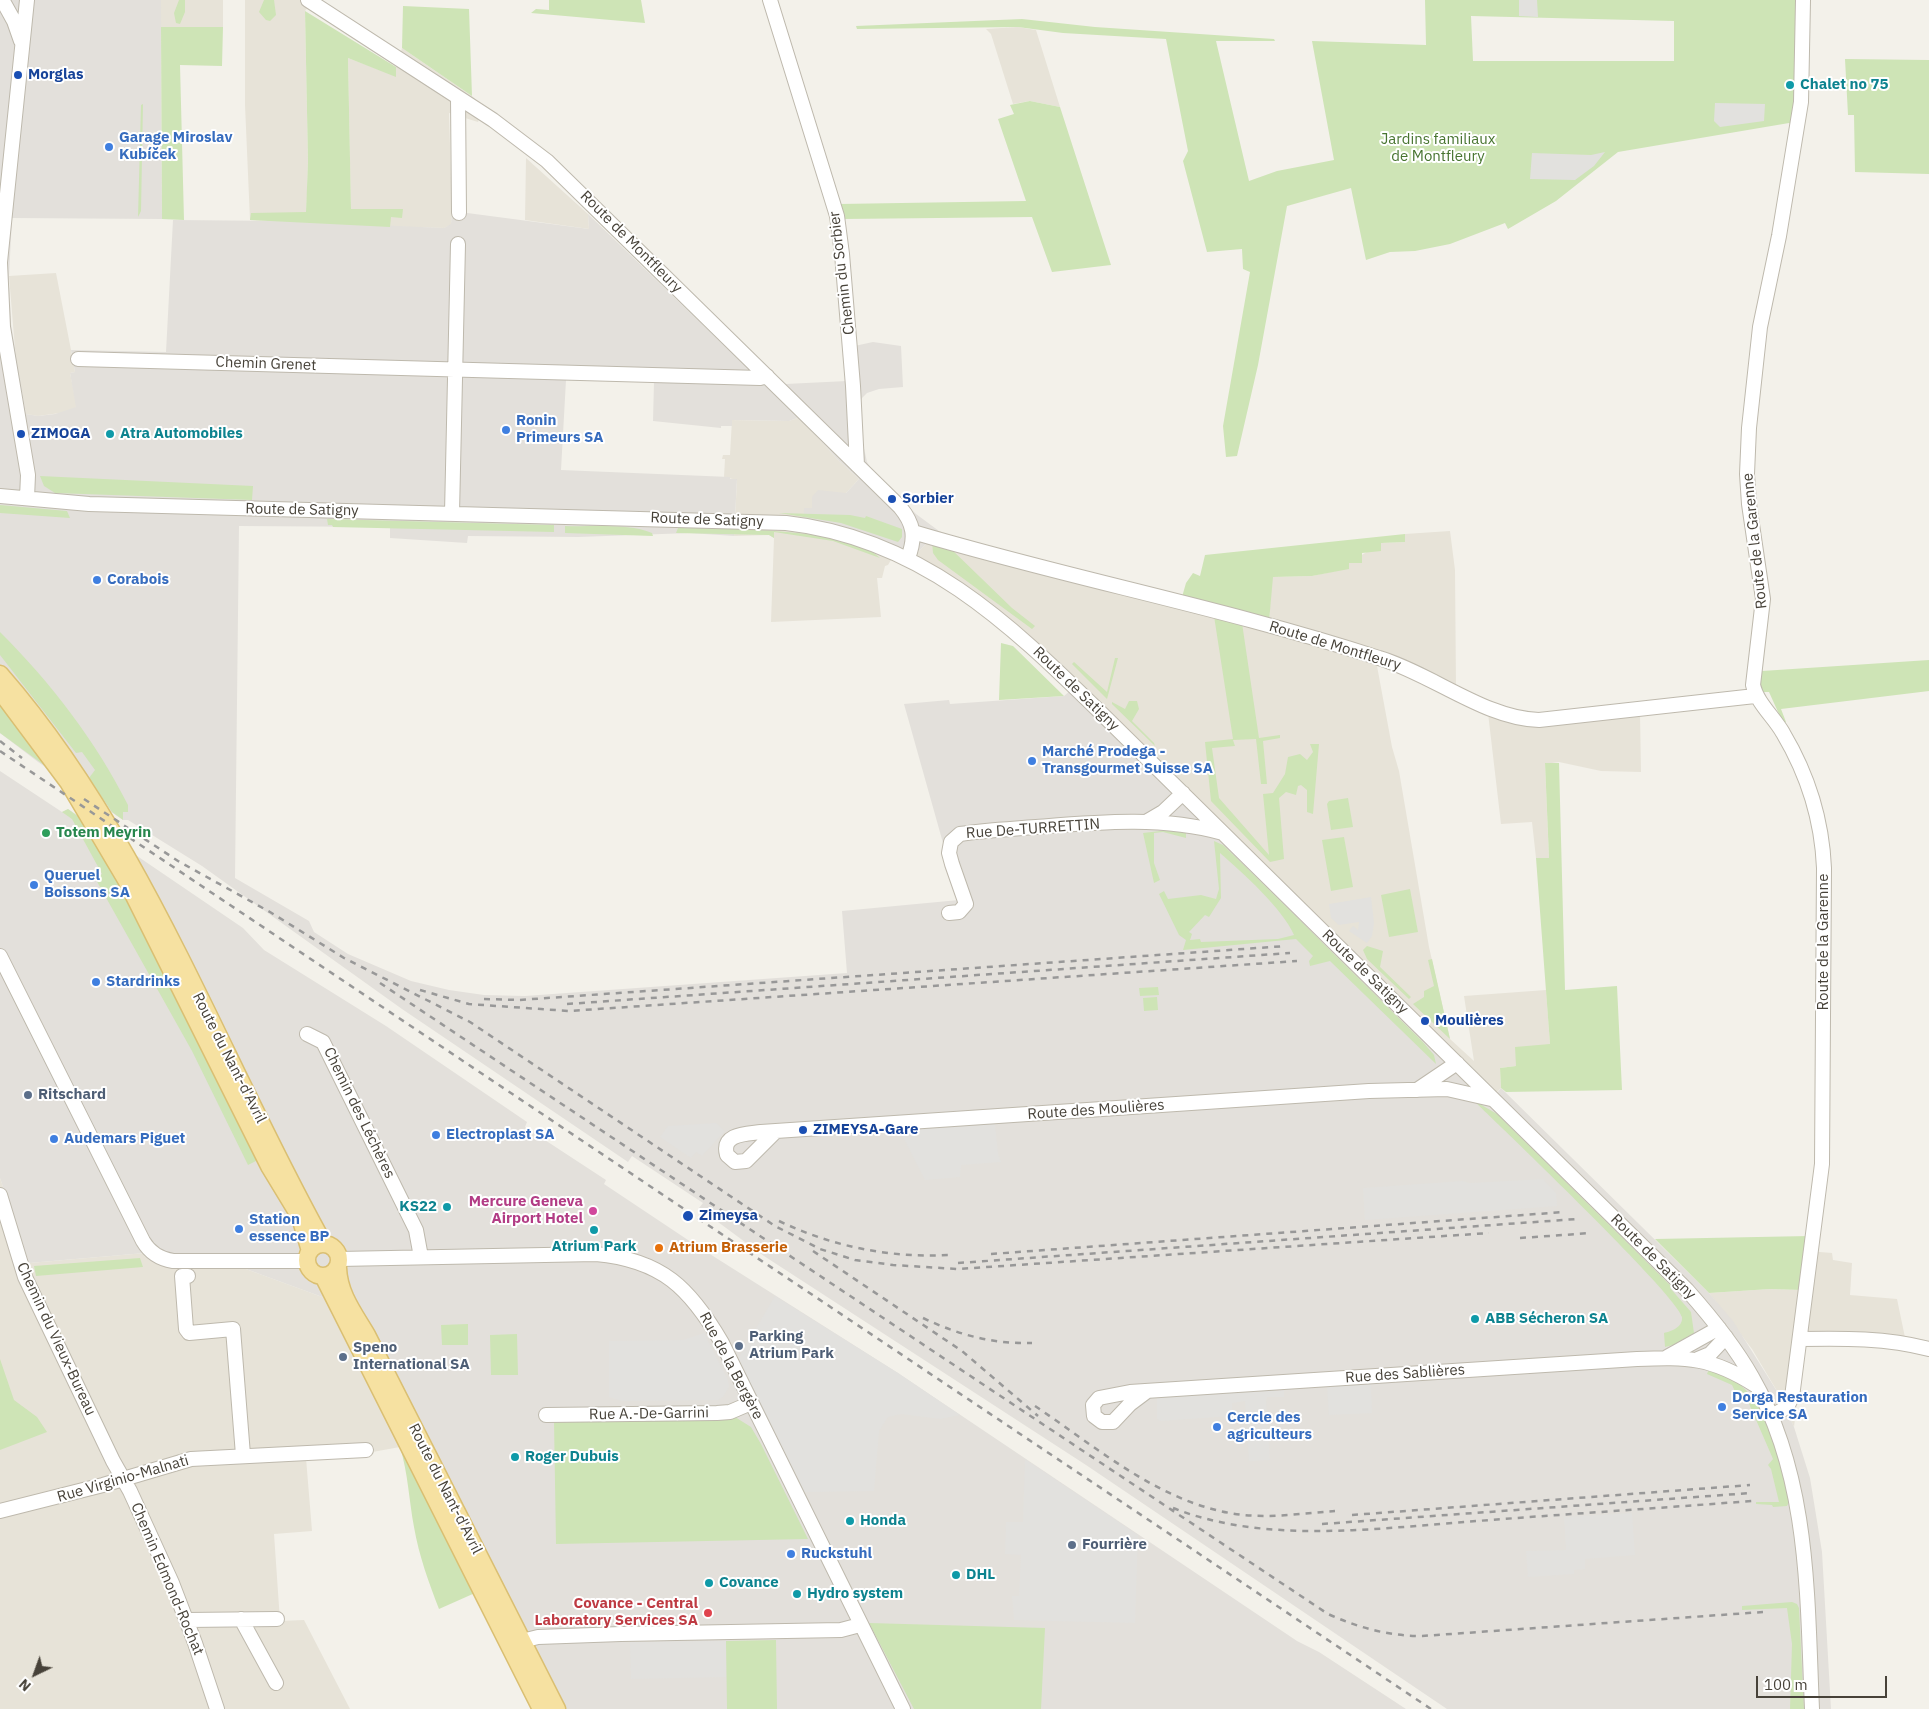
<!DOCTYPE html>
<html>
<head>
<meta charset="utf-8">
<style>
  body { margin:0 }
  #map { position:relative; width:1929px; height:1709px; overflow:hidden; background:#f3f1ea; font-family:"IBM Plex Sans",sans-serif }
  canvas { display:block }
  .north { position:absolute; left:10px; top:1649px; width:50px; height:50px; -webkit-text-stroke:4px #fff; paint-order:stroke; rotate:222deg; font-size:14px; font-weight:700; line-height:20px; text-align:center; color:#474239 }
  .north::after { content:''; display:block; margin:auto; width:18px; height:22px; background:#474239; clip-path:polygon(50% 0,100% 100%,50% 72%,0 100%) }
  .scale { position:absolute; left:1756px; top:1676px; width:131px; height:22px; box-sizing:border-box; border:2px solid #474239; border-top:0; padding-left:6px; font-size:15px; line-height:18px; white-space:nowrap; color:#474239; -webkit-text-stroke:4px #fff; paint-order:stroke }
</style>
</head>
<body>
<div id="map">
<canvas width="1929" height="1709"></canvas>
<div class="north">N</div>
<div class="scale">100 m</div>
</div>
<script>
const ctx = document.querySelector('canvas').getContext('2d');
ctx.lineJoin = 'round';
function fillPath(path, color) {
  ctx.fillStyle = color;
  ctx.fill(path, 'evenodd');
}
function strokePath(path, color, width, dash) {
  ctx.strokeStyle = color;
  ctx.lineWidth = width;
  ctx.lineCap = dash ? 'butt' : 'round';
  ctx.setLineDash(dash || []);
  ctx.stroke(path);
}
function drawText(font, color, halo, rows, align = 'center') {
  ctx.font = font + ' "IBM Plex Sans",sans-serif';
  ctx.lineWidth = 4;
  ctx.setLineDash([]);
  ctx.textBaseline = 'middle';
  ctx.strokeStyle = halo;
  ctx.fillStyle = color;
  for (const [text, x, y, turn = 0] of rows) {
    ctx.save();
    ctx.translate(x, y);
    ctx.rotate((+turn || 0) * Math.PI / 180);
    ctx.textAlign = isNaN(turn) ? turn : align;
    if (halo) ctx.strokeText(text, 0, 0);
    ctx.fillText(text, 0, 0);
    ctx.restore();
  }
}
fillPath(new Path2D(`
  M161,0H223V27H161Z
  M245,0H313L305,11L308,162L306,223L250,220L245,105Z
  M1018,27L1036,30L1060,107L1030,101L1013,104L991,34L986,29Z
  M402,48L472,96L484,107L478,122L449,113L452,211L451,225L444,228L373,226L351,216L348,58L396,76V67Z
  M526,158L588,214L589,229L525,220Z
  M56,273L71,350L75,372L70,373L77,407L67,412L38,416L26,414L16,361L9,276Z
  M800,417L837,459L859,479L846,493L895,553L888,565L885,566L882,578H877L881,617L771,622L774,538L769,535L734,536L737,480L724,477L725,459H722L723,455H730L732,420L789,421Z
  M939,531L968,541L1269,621L1272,577L1312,576L1349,568V563L1381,543L1405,542V534L1450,531L1455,570L1456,687L1520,714H1640L1641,772L1601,771L1559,762L1545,764L1549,858H1536L1532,822L1501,824L1488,713L1379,663L1377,666L1392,747L1399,771L1429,947L1450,1039L1474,1061L1464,996L1546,990L1550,1044L1516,1066L1500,1068L1501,1088L1496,1093L1026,634L971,590L915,555Z
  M0,1178L29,1263L145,1253L242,1264L246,1269L325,1298L400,1447L356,1455L306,1458L312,1531L274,1534L280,1621L304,1620L350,1709H0Z
  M1808,1251L1832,1253L1833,1260L1852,1263L1850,1295L1897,1299L1907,1347L1873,1344L1806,1347L1802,1359L1794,1427L1780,1396L1752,1349L1709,1293L1770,1289L1802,1290Z`), '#e7e3d8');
fillPath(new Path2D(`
  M0,0H161L162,219L12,218L9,276L11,324L26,414L38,416L55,414L76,407L70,373L75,372L71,350L166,352L173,220L285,221L444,228L451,224L452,211L589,229L588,214L765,385L847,381L845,348L873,342L901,346L903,387L879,389L867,393L862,398L860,402L862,439L867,462L872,470L916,514L939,531L915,555L803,526L804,508H812V497L818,490L846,493L859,479L837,459L800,417L789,421L732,420V426H721V428L653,421L654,382L566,380L561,470L730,477V479H737L734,536L690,533L578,537L468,536L467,543L390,538V527L239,526L235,878L309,921L314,932L348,954L411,981L449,990L484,995L525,996L847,973L842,911L959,900L904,704L949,700L950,704L1064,696L1079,683L1497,1093L1501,1088L1709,1293L1733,1321L1780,1396L1794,1427L1810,1478L1822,1552L1831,1709H1447L1086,1465L764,1256L699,1208L703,1203L632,1156L628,1162L402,1009L202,866L128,820H123L38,762L0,733Z
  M0,771L62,812L68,809L243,928L264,950L386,1026L527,1122L525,1127L606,1180L604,1184L694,1244L898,1373L1297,1641L1319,1652L1406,1709H533L325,1298L246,1269L242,1264L173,1268L158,1263L145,1253L29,1263L0,1178Z`), '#e3e0db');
fillPath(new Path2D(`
  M179,0H185V12L180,24L176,23L174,13Z
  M264,0H274L276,15L270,21L266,20L259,12Z
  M549,0H641L645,23L531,13L536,9L549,10Z
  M1425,0H1798L1797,93L1792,125L1789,123L1618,152L1556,201L1508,229L1505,223L1450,244L1415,251L1390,252L1366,260L1351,188L1287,206L1258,365L1237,456L1226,457L1223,426L1250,272L1243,269L1242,249L1207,252L1183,161L1188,151L1166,39L1063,33L1018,27L857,29L856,26L1022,19L1095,27L1274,39L1275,41H1216L1249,181L1277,171L1334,160L1312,41L1426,45ZM1471,16L1674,21V61H1473Z
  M403,6L469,9L472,96L402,48Z
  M305,11L396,67V77L348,58L351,209H403L402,218L391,217L390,227L250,220L251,213L306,212L308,162Z
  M161,27H223L222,66L180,65L184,220L162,219Z
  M1845,59L1929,60V174L1855,172L1854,115H1848Z
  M1030,101L1060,107L1111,265L1052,272L1032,217L843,219L839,204L1026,201L998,119L1014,114L1010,105Z
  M143,104L141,211L138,217L141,105Z
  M40,476L253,486L252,500L55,493L44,486Z
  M0,505L67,511L70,518L0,513Z
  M779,513L850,515L865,518L866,516L902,529V537L898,542L841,523Z
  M327,519L554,525V532L333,527L332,525H328Z
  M565,526C589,527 629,523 652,533L653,536L565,533Z
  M678,528C722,529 851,527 880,558L833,541L774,532V538L769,535L676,533Z
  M1405,534V542L1381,543V551L1362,553V563H1349V569L1312,576L1273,577L1269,622L1182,597L1186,583L1193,573L1200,576L1205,555Z
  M932,542L948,546L1012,608L1035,626L1032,629L938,560L933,553Z
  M1214,616L1242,623L1259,738L1280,735V738L1263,741L1267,784H1261L1256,739L1233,740L1235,746L1212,748L1219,798L1269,855L1263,794L1273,793L1285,774L1288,757L1300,754L1307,760L1313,752L1310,744H1319L1313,814L1307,812V790L1301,785L1298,786L1296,795L1286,792L1279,798L1284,859L1270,862L1211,801L1205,742L1233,739Z
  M0,632C52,684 95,740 128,805V812H123V820L112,812L89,778L95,770L82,752L76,753L0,655Z
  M1001,643L1013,646L1064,696L999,700Z
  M1115,658H1118L1107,699L1072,664L1074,662L1107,692Z
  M1929,660V691L1781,709L1786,722L1783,723L1769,692H1763L1759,683L1760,665L1762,671Z
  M1129,701H1137L1139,709L1132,721L1154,743L1155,746L1112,704V702L1125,709Z
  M0,704L32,744L31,747L48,768L0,733Z
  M1545,763H1559L1565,990L1617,986L1622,1090L1506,1092L1501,1088L1500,1068L1516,1066L1515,1047L1550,1044L1536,858H1549Z
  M1348,798L1353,827L1331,830L1327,804L1329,801Z
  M68,809L83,820L128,903L258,1160L248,1165L192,1051L95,878L102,874L72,819L62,812Z
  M1177,829L1186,831V838L1163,832L1154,833V863L1160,880L1154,883L1143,833Z
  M1344,837L1353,887L1331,891L1322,840Z
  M1214,841L1223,845L1251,872L1422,1041L1434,1055L1436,1064L1330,961L1310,966L1309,961L1313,956L1296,939L1183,950L1186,940L1179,935L1159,894L1164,891L1168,899L1201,895L1216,899L1219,889ZM1220,853C1242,872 1283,909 1294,935L1278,939L1201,942L1200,939L1190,940L1192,934L1189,932L1205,915L1209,917L1221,898Z
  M1410,889L1418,932L1389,937L1381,895Z
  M1367,946L1383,951L1380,967L1411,997L1409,999L1367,959L1363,950Z
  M1432,959L1450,1039L1413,1004L1424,997V991L1434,986L1428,960Z
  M1158,987L1159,995L1140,996L1139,988Z
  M1157,997L1158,1010L1144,1011L1143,998Z
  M1473,1100L1497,1114L1671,1286L1670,1288L1691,1312L1694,1333L1673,1345L1665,1347L1664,1333C1672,1331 1683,1327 1682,1317C1679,1297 1500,1126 1473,1100Z
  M1809,1236L1802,1290L1770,1289L1709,1293L1655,1239Z
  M140,1258L143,1267L36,1276L34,1266Z
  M468,1324V1345H442L441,1325Z
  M517,1334L518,1375H491L490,1335Z
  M0,1359L14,1400L37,1417L47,1432L0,1450Z
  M1709,1369C1717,1372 1727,1375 1734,1380C1769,1403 1780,1464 1789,1502L1787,1506L1773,1507L1772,1505L1756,1504V1502H1779L1771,1469L1768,1465L1773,1459L1747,1399L1740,1402L1732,1385L1707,1374Z
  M735,1417L751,1427L761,1444L808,1539L556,1544L554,1421Z
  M400,1447L475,1593L439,1609C429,1583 419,1556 414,1527C409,1500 408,1473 400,1447Z
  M1792,1602L1797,1604L1799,1608L1804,1709H1790L1792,1644L1787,1608L1742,1610V1606Z
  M869,1623L1045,1628L1041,1709H914Z
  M776,1640L777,1709H727L726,1641Z`), '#cee4b6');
fillPath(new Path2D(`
  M1519,0H1537L1538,17L1519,16Z
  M1715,103L1765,104L1764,121L1720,127L1714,121Z
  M1605,152L1594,166L1575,180L1530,179L1532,153L1591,155Z
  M1371,897L1374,923L1372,936L1367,943L1349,931L1353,926L1358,930L1359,922L1339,925L1331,918L1329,904Z
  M716,1123L725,1131L702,1156L696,1152L691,1158L660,1137L668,1126Z
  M995,1124L998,1154L1001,1162L961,1165L960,1177L925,1180L900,1131Z
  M1543,1179L1556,1193L1557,1206L1365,1220L1363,1188L1463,1181L1469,1183Z
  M775,1296L898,1373L960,1415L940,1419L901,1414L888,1417L879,1431L874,1491L805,1492L738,1359Z
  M704,1333L728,1380L729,1387L723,1397L718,1400L622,1401L609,1397V1341L683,1340Z
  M1371,1384L1372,1413L1329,1415L1327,1386Z
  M1284,1390V1397H1267L1266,1401L1270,1460L1249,1461L1245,1401L1232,1403V1416L1160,1421L1157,1419V1398Z
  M1025,1459L1138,1535L1135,1623L1014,1620L1012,1596H1019L1021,1555L1005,1554L1006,1522H1023Z
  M1632,1513L1635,1555L1585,1559V1569L1574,1570V1574L1528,1577L1526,1551L1566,1550L1564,1517Z
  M726,1641V1677L631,1679L630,1642Z`), '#e2e1de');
const minor = new Path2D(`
  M308,0L493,120L547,161L900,507C914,524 916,537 908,558
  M770,0L837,216L842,254L853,386L857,465
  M4,3L14,21L21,41
  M458,98L459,213
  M0,262L27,0
  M0,263L3,327L28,475L27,498
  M78,359L760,378L767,376
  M0,496L89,504L786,523C920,538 1008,622 1100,712L1687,1290C1711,1317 1734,1345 1752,1377C1810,1478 1807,1596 1812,1709
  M452,513L458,244
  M913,532C1067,578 1226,608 1379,658C1432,674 1486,719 1539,720L1755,696
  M1146,822L1163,812L1183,793
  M949,913L959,912L966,904L952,864L949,853L951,842L960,834C985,830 1011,829 1036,827C1099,822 1162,816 1223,833
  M0,956L143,1241C150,1253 160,1259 173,1261H307
  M307,1034L323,1042L416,1230L421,1257
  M1417,1090L1457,1063
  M775,1132L746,1161L735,1162L727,1155C721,1133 747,1134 761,1132L1369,1091L1447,1089L1491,1099
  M0,1195L25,1277L113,1461L130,1491L172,1583L195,1643L217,1709
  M339,1259L596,1254C662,1260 690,1288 722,1343L903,1709
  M188,1276H182L186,1329L189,1333L233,1329L243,1455
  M1800,1339C1843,1338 1887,1338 1929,1349
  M1667,1357L1719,1328
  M1698,1359L1710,1354L1726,1337
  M1146,1392L1130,1404L1113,1422H1102L1094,1416L1093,1405L1099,1398L1130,1392L1637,1359C1688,1357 1711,1357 1755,1385
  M546,1415L717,1413L730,1412L751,1403
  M1772,1416L1787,1407L1792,1397L1822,1164L1824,868C1822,820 1808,775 1783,733C1774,717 1757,703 1753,685L1763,599L1749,504L1747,474L1749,428L1760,327L1779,236L1801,102L1803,0
  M0,1511L103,1485L191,1459L366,1450
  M241,1619L276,1683
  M187,1620L277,1619
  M522,1641L538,1637L621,1634L841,1630L860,1625`);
const major = new Path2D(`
  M0,674C143,837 219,1056 324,1244
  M0,691L68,782L126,880L269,1166L300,1217L310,1251
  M307 1260a16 16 0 1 1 32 0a16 16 0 1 1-32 0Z
  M338,1268C339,1294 354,1313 367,1335L557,1709
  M323,1276L541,1709`);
strokePath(minor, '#beb9ad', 16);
strokePath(major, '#dabf72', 19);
strokePath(minor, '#fff', 14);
strokePath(major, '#f6e1a1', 16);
strokePath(new Path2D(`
  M0,741L22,758
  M0,751L1431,1709
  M84,799L178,861L270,912L344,958L470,1022L775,1226L820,1249L855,1260L893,1265L958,1269L1489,1233
  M380,983L1328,1614C1359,1628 1389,1636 1422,1636L1763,1612
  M420,990L469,1004L569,1011L1297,961
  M484,999L519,1000L1286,946
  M567,1004L1290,953
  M779,1221C834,1247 889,1258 950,1255
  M1520,1238L1591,1233
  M813,1251L962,1351L1038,1416
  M991,1254L1564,1212
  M958,1263L1577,1219
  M923,1318C959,1335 992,1344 1032,1343
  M1035,1406C1099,1449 1165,1507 1244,1515C1274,1518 1305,1513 1335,1511
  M1173,1508C1266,1545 1379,1528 1477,1521C1568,1514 1660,1508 1752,1501
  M1352,1515L1750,1485
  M1322,1524L1751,1493`), '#989898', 2.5, [6, 6]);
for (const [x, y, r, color] of [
  [18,75,5,"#1a4fb4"],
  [1790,85,5,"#0f9aa8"],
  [109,147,5,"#3f7fe0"],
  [506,430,5,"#3f7fe0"],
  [21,434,5,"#1a4fb4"],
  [110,434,5,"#0f9aa8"],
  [892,499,5,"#1a4fb4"],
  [97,580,5,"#3f7fe0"],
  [1032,761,5,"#3f7fe0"],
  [46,833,5,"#2e9e5b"],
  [34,885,5,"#3f7fe0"],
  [96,982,5,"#3f7fe0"],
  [1425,1021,5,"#1a4fb4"],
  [28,1095,5,"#5c6f8a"],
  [803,1130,5,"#1a4fb4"],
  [436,1135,5,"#3f7fe0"],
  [54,1139,5,"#3f7fe0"],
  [447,1207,5,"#0f9aa8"],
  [593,1211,5,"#d1479c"],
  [688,1216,6,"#1a4fb4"],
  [239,1229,5,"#3f7fe0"],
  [594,1230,5,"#0f9aa8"],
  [659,1248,5,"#e8710a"],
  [1475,1319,5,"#0f9aa8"],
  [739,1346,5,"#5c6f8a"],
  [343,1357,5,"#5c6f8a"],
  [1722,1407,5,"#3f7fe0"],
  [1217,1427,5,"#3f7fe0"],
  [515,1457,5,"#0f9aa8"],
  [850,1521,5,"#0f9aa8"],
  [1072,1545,5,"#5c6f8a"],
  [791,1554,5,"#3f7fe0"],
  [956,1575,5,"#0f9aa8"],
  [709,1583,5,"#0f9aa8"],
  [797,1594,5,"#0f9aa8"],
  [708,1613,5,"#e0444e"]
]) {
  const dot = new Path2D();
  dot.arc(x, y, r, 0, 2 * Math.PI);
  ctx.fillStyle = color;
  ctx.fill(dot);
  strokePath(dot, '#fff', 2);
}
drawText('bold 15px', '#164399', '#fff', [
  ["Morglas",28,75],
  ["ZIMOGA",31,434],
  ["Sorbier",902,499],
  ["Moulières",1435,1021],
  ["ZIMEYSA-Gare",813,1130],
  ["Zimeysa",699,1216]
], 'left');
drawText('bold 15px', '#0d838f', '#fff', [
  ["Chalet no 75",1800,85],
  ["Atra Automobiles",120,434],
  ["KS22",437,1207,"right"],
  ["Atrium Park",594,1247,"center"],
  ["ABB Sécheron SA",1485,1319],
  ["Roger Dubuis",525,1457],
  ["Honda",860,1521],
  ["DHL",966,1575],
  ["Covance",719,1583],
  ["Hydro system",807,1594]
], 'left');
drawText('bold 15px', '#366cbe', '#fff', [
  ["Garage Miroslav",119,138],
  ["Kubíček",119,155],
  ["Ronin",516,421],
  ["Primeurs SA",516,438],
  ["Corabois",107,580],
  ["Marché Prodega -",1042,752],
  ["Transgourmet Suisse SA",1042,769],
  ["Queruel",44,876],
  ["Boissons SA",44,893],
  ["Stardrinks",106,982],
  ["Electroplast SA",446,1135],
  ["Audemars Piguet",64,1139],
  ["Station",249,1220],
  ["essence BP",249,1237],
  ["Dorga Restauration",1732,1398],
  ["Service SA",1732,1415],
  ["Cercle des",1227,1418],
  ["agriculteurs",1227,1435],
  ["Ruckstuhl",801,1554]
], 'left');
drawText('15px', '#477430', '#fff', [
  ["Jardins familiaux",1438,140],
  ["de Montfleury",1438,157]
]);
drawText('15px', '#474239', '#fff', [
  ["Route de Montfleury",631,242,45],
  ["Chemin du Sorbier",842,273,-97],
  ["Chemin Grenet",266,364,2],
  ["Route de Satigny",302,510,1],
  ["Route de Satigny",707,520,2],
  ["Route de la Garenne",1755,541,-96],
  ["Route de Montfleury",1335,646,17],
  ["Route de Satigny",1076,689,44],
  ["Rue De-TURRETTIN",1033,829,-4],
  ["Route de la Garenne",1824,942,-90],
  ["Route de Satigny",1365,972,44],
  ["Route du Nant-d'Avril",229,1058,63],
  ["Route des Moulières",1096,1110,-4],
  ["Chemin des Léchères",359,1113,64],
  ["Route de Satigny",1653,1257,45],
  ["Chemin du Vieux-Bureau",56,1339,65],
  ["Rue de la Bergère",731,1366,62],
  ["Rue des Sablières",1405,1374,-4],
  ["Rue A.-De-Garrini",649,1414,-1],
  ["Rue Virginio-Malnati",123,1479,-16],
  ["Route du Nant-d'Avril",445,1489,63],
  ["Chemin Edmond-Rochat",167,1579,67]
]);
drawText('bold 15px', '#27864d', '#fff', [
  ["Totem Meyrin",56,833]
], 'left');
drawText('bold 15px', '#4e5e75', '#fff', [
  ["Ritschard",38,1095],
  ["Parking",749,1337],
  ["Atrium Park",749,1354],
  ["Speno",353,1348],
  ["International SA",353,1365],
  ["Fourrière",1082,1545]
], 'left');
drawText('bold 15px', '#b23c85', '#fff', [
  ["Mercure Geneva",583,1202],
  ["Airport Hotel",583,1219]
], 'right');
drawText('bold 15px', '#c56008', '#fff', [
  ["Atrium Brasserie",669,1248]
], 'left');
drawText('bold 15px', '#be3a42', '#fff', [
  ["Covance - Central",698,1604],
  ["Laboratory Services SA",698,1621]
], 'right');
</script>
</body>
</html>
